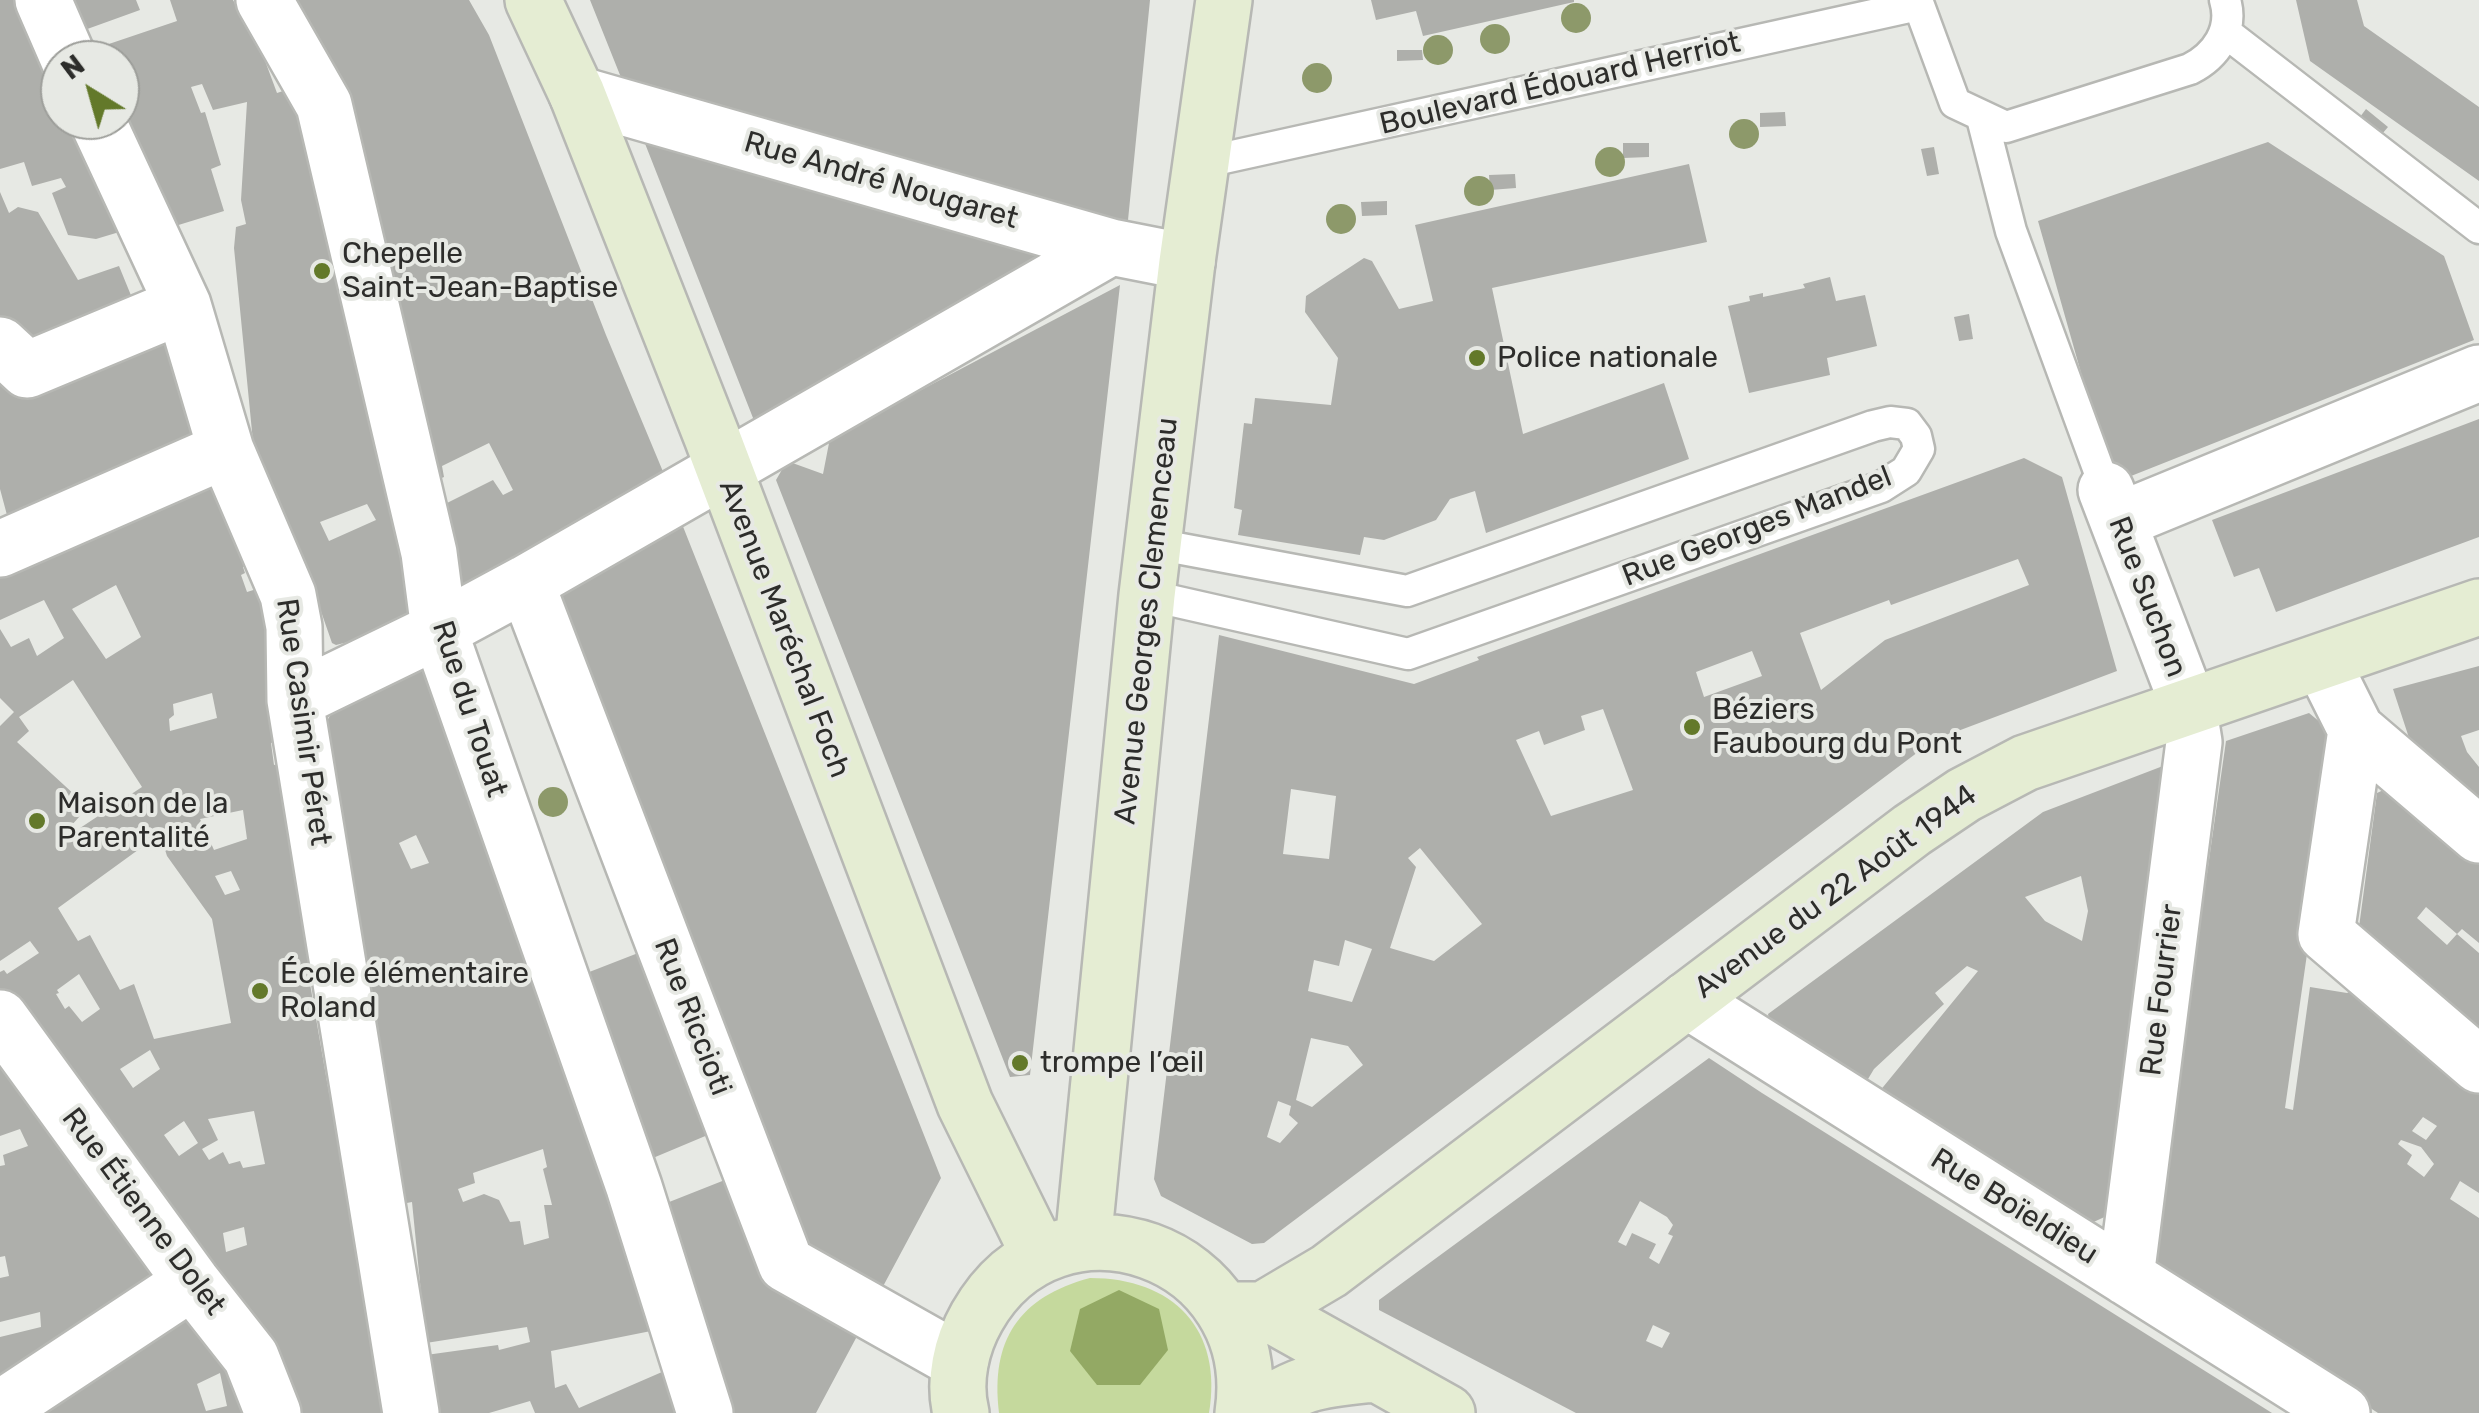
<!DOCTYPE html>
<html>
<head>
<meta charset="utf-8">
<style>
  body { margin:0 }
  #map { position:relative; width:2479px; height:1413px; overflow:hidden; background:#e7e9e4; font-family:Rubik,sans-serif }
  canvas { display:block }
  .north { position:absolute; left:40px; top:40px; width:100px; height:100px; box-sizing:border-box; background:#e7e9e4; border:2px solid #9d9e9a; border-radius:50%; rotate:323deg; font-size:28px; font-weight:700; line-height:40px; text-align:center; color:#2d2d2b }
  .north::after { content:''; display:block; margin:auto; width:35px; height:45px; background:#63792a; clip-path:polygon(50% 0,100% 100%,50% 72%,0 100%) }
</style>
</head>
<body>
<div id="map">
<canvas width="2479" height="1413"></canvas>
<div class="north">N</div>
</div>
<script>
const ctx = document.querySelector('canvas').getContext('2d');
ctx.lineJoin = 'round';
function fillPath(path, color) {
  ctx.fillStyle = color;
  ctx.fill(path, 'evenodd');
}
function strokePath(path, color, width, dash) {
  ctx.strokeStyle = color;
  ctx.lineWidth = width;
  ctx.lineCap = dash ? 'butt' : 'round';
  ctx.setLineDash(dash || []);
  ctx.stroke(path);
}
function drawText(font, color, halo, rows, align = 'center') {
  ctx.font = font + ' Rubik,sans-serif';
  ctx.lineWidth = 8;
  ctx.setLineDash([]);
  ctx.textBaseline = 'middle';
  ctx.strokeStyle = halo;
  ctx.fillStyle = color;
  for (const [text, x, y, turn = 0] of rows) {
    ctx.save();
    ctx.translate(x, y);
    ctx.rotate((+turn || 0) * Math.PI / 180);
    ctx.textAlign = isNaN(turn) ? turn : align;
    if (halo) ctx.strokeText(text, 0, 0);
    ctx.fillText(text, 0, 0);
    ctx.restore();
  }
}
fillPath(new Path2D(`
  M1090,1278C1173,1278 1223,1329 1209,1413H999C990,1340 1019,1297 1090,1278Z`), '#c5d99d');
fillPath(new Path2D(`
  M1119,1290L1159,1309L1168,1350L1140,1385H1097L1070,1351L1080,1309Z`), '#93a964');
fillPath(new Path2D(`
  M0,0H18L60,89V120H80L126,230L96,239L68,235L52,193L66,187L61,178L32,186L24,162L0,169Z
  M64,0H136L140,10L79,32Z
  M170,0H233L264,58L277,93L292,88L361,366L367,409H370L415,612L373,636L336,645L332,643L316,597L255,462L234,248L236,227L246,224L241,200L247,102L213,110L202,84L191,87L201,113L205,112L221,165L211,169L224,211L172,227L120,99V60H103L97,48L177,21ZM367,504L376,520L329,541L320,522Z
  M287,0H469L489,35L606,335L664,474L462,591L439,507L493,480L503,495L513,490L489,443L442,466L444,477L432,482Z
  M590,0H1150L1127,230L622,80Z
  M1371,0H1574V2L1423,36L1416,11L1376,20Z
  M2296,0H2357L2364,26L2479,107V181L2310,61Z
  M1397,50H1422L1423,60L1397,61Z
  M2366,109L2388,127L2382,134L2360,117Z
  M1785,112L1786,126L1760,127V113Z
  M644,141L1036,251L1040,279L755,423Z
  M2268,142L2444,256L2474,340L2126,478L2106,461L2038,221Z
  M1623,143H1649V157L1623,158Z
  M1934,147L1939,174L1927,176L1921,149Z
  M1689,164L1707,242L1492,288L1523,434L1664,383L1689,459L1486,533L1475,491L1450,499L1436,520L1384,540L1364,537L1360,555L1238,535L1242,510L1234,508L1244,423L1252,424L1255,398L1331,405L1338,358L1305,312L1306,296L1364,258L1372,261L1399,309L1433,301L1415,225Z
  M1515,174L1516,188L1490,190L1489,175Z
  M0,192L9,213L18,207L38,212L78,280L119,266L139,315L18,354L0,336Z
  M1387,201V215L1362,216L1361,202Z
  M1830,277L1836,301L1865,295L1877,346L1827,358L1830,375L1749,393L1728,306L1750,301L1749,296L1763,293V297L1805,288L1803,284Z
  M1120,285L1030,1075L1010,1077L776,480L787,461L823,474L830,438Z
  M1969,314L1973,339L1959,341L1954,317Z
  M166,326L199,434L11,530L0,489V359Z
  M2479,419V537L2276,612L2259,568L2234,577L2212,520Z
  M2024,458L2062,477L2117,671L1934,740L1264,1243L1252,1244L1161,1196L1154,1179L1219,635L1414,684L1479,660L1477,657ZM2018,559L2029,585L1885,640L1821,690L1800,633L1889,600L1891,605ZM1752,651L1762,676L1704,697L1696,672ZM1603,709L1633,790L1551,816L1516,740L1539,731L1544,745L1585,730L1581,716ZM1291,789L1336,796L1329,859L1283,854ZM1420,848L1482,924L1434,961L1390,948L1416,867L1408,858ZM1345,940L1372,949L1352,1002L1308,991L1314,960L1339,966ZM1311,1038L1348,1046L1363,1065L1312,1107L1296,1100ZM1278,1101L1291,1106L1289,1115L1298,1123L1280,1143L1267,1137Z
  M214,477L255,562L243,567L245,573L241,575L247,592L263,587L279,741L271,743L274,765L284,762L313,892L298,896L312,977L309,978L329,1093L342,1090L396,1413H303L0,997V972L4,970L7,974L39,953L30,941L0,961V726L14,712L0,698V629L11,647L29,638L37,656L64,638L44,600L0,620V573ZM116,585L141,637L106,659L72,609ZM73,680L142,787L65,838L62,836L88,807L17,742L29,731L19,717ZM212,693L217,718L170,731L169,719L174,715L173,704ZM243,810L247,839L214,850L200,819ZM160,834L167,856L212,919L231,1023L154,1039L134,984L120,990L90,935L78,941L58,908ZM231,871L240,890L225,895L215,876ZM79,974L100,1009L82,1022L69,1006L65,1009L56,994L59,993L57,990ZM150,1050L160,1069L133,1088L120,1069ZM254,1111L265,1164L243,1168L240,1161L229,1164L223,1152L209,1160L202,1149L218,1140L208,1119ZM184,1121L198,1143L179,1156L164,1135ZM244,1227L247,1245L226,1252L223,1233Z
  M682,524L941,1178L880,1292L814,1256L804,1237L550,594Z
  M424,664L557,1018L651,1331L551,1351L555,1388L566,1384L579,1408L662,1372L679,1413H535L530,1401L489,1413H433L426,1355L498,1345L499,1350L530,1342L527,1327L426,1343L412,1202L391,1206L321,732L332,712ZM416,835L429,863L411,869L399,843ZM543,1149L547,1167L543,1169L552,1205H544L549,1238L524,1245L520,1221L510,1222L499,1200L484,1194L463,1202L458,1189L475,1183L473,1173Z
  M2479,666V730L2461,736L2467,752L2479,767V802L2411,744L2393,689Z
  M2309,713L2338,737L2285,1108L2293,1110L2310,987L2347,993L2353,990L2479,1089V1193L2460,1181L2450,1199L2479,1218V1413H2378L2151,1265L2226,741ZM2423,1117L2437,1126L2426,1140L2412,1131ZM2401,1140L2421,1147L2434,1164L2424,1177L2407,1164L2412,1155L2398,1144Z
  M2176,761L2111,1214L2087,1225L1879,1092L1978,971L1967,966L1935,993L1944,1004L1874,1069L1865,1084L1770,1025L1768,1014L2043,812ZM2081,876L2088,911L2082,941L2045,921L2025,897Z
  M2392,786L2479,861V943L2462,929L2457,934L2479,953V1031L2359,927L2377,793ZM2426,907L2457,934L2447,945L2417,918Z
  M651,948L722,1129L641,1163L579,976Z
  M0,1040L176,1283L0,1397V1337L41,1327L40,1312L0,1322V1278L9,1276L5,1256L0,1257V1166L5,1165L3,1155L28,1146L20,1129L0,1136Z
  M1709,1058L1762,1093L2272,1413H1576L1379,1310V1300ZM1640,1201L1667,1217L1673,1225L1668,1234L1673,1236L1659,1264L1649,1258L1656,1244L1632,1233L1626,1246L1618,1242ZM1653,1325L1670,1333L1662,1348L1646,1341Z
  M740,1174L863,1325L816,1413H718L654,1208Z
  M202,1304L251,1413H47L137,1346ZM220,1373L227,1406L206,1411L197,1384Z`), '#aeafab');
const lane = new Path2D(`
  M1917,0L1955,103L2006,127L2190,69C2216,56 2234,30 2225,0
  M2225,32L2479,228
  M1982,118L2011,231L2106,490
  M1201,163L1918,5
  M1147,595L1408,654L1881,487L1906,471L1919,449L1916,436L1907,424L1890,422L1873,426L1407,591L1155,544`);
const street = new Path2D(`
  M43,0L69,60
  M264,0L324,105L429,553L439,630L634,1187L705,1413
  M577,94L1111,247L1187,262
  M97,120L183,305L226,450L288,595L294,627L295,700L411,1413
  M0,345L27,370L183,305
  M2106,490L2188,704L2194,742L2126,1277
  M2118,521L2479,373
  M0,549L226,450
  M526,583L786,1264L960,1362
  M2322,662L2356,730L2479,835
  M295,700L439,630L526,583L1111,247
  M2356,730L2326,934L2479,1065
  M1687,1000L2342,1413
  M0,1018L192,1282L251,1357L273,1413
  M0,1409L192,1282`);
const secondary = new Path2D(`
  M533,0L577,94L712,437L965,1104L1040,1256
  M1083,1243L1147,595L1187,262L1224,0
  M1232,1310H1263L1447,1413
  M1263,1310L1329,1271L1912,830L1964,795L2025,763L2479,607
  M961,1413C953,1381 961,1345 977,1317C1057,1176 1267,1250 1243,1413
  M1257,1413C1297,1381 1326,1378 1376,1374`);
strokePath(lane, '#b7b8b4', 35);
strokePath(street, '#b7b8b4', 60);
strokePath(secondary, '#b7b8b4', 60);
strokePath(lane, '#fff', 30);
strokePath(street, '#fff', 55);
strokePath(secondary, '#e5edd3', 55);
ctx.fillStyle = '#8d996a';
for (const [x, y] of [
  [1576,18],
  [1495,39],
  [1438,50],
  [1317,78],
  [1744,134],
  [1610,162],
  [1479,191],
  [1341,219],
  [553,802]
]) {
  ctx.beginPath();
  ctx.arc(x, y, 15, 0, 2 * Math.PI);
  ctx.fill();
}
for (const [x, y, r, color] of [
  [322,271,10,"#63792a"],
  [1477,358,10,"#63792a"],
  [1692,727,10,"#63792a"],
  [37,821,10,"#63792a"],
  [260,991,10,"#63792a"],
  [1020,1063,10,"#63792a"]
]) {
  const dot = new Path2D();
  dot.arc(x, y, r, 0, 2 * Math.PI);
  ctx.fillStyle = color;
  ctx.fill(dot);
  strokePath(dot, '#e7e9e4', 4);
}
drawText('30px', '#2d2d2b', '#e7e9e4', [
  ["Boulevard Édouard Herriot",1560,84,-13],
  ["Rue André Nougaret",881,181,16],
  ["Rue Georges Mandel",1757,527,-21],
  ["Rue Suchon",2147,597,69],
  ["Avenue Georges Clemenceau",1147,621,-84],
  ["Avenue Maréchal Foch",784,629,69],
  ["Rue du Touat",469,709,72],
  ["Rue Casimir Péret",303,722,82],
  ["Avenue du 22 Août 1944",1836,892,-36],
  ["Rue Fourrier",2162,990,-83],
  ["Rue Riccioti",692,1017,69],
  ["Rue Boïeldieu",2014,1207,32],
  ["Rue Étienne Dolet",143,1212,53]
]);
drawText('30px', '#2d2d2b', '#e7e9e4', [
  ["Chepelle",342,254],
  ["Saint-Jean-Baptise",342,288],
  ["Police nationale",1497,358],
  ["Béziers",1712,710],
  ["Faubourg du Pont",1712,744],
  ["Maison de la",57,804],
  ["Parentalité",57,838],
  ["École élémentaire",280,974],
  ["Roland",280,1008],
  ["trompe l’œil",1040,1063]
], 'left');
</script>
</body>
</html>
